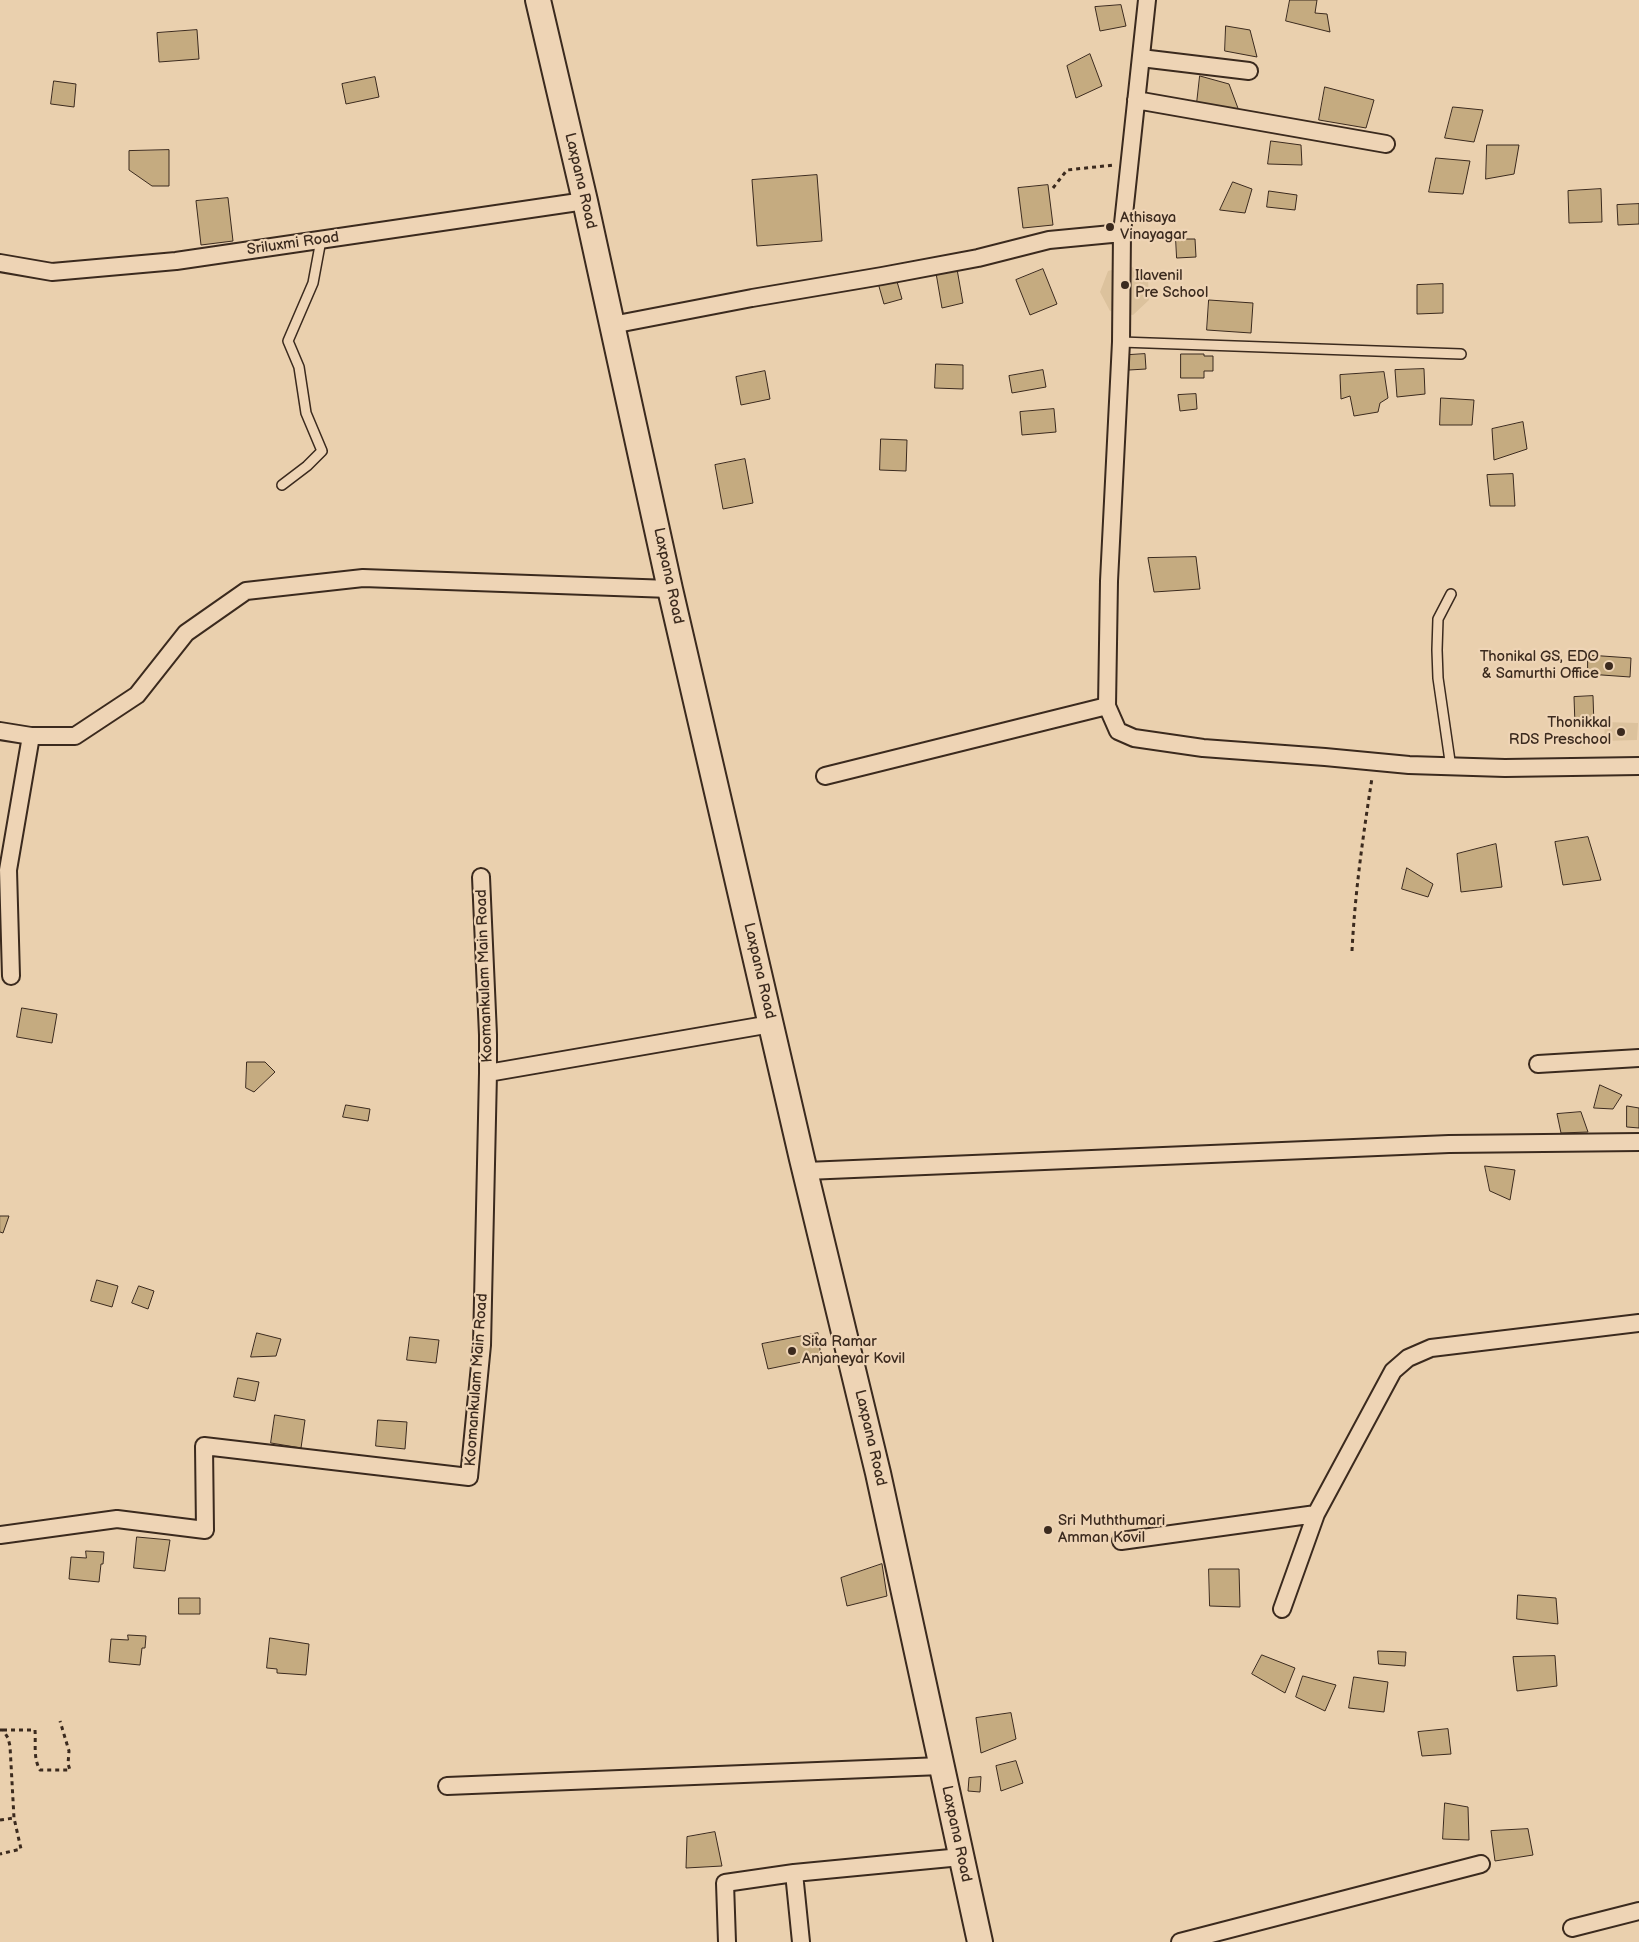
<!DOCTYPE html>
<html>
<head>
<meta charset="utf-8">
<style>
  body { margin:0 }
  canvas { display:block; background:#ead0ae }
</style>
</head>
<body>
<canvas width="1639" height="1942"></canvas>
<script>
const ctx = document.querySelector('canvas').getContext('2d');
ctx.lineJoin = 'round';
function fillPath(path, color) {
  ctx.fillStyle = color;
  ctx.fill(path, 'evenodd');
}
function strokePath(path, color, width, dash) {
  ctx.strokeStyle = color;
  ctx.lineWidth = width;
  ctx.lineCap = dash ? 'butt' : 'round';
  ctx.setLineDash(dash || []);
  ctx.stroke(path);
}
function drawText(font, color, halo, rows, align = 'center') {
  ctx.font = font + ' "Balsamiq Sans",sans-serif';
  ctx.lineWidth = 4.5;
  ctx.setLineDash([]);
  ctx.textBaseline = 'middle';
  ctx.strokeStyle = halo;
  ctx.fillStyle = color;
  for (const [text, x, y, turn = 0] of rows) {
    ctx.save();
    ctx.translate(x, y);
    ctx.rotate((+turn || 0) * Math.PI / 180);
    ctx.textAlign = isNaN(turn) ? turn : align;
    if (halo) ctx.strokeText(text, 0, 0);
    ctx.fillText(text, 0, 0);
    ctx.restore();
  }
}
fillPath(new Path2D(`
  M1129,265L1148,278L1149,300L1133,315L1110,311L1100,292L1108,271Z
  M1605,722L1638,723L1637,740L1604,741Z`), '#dcc29d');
const building = new Path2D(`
  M1290,0H1317L1315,13L1327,14L1330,32L1286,21Z
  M1121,5L1126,26L1100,31L1095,7Z
  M1226,26L1250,30L1257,57L1225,51Z
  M197,30L199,59L159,62L157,33Z
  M1090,54L1102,86L1076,98L1067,66Z
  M1200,76L1229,84L1239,111L1197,103Z
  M375,77L379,97L346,104L342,84Z
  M54,81L76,84L74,107L51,104Z
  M1325,87L1374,100L1366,128L1319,120Z
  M1453,107L1483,110L1474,142L1445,138Z
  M1271,141L1301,145L1302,165L1268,164Z
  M1487,145H1519L1514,174L1486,179Z
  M169,150V186H152L129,170V151Z
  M1436,158L1470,161L1463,194L1429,192Z
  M817,175L822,241L757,246L752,180Z
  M1233,182L1252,189L1245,213L1220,210Z
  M1048,185L1053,225L1023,228L1018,188Z
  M1601,189L1602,222L1569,223L1568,191Z
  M1269,191L1297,195L1295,210L1267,207Z
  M228,198L233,241L201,245L196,201Z
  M1639,204V224L1618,225L1617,205Z
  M1176,239H1195L1196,257L1177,258Z
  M957,269L963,303L942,308L936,273Z
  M1043,269L1057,304L1030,315L1016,280Z
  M896,278L902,299L884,304L878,283Z
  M1443,284V313L1417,314V285Z
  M1209,300L1253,303L1251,333L1207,330Z
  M1145,354L1146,369L1129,370V355Z
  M1181,354H1204V356H1213V371H1204V378H1181Z
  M936,364L963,365V389L935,388Z
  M1424,369L1425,394L1397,397L1395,370Z
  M1043,370L1046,387L1012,393L1009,376Z
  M765,371L770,399L741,405L736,377Z
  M1384,372L1388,398L1380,403L1378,412L1354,416L1350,396L1341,399L1340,375Z
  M1196,394L1197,409L1180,411L1178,395Z
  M1441,398L1474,400L1472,425H1440Z
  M1054,409L1056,432L1022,435L1020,412Z
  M1523,422L1527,449L1494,460L1492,429Z
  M881,439L907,440L906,471L880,470Z
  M745,459L753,503L723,509L715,465Z
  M1513,474L1515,506H1490L1487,475Z
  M1196,557L1200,589L1154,592L1148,558Z
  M1588,655L1631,658L1630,677L1588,674Z
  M1593,696L1594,726L1575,725L1574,697Z
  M1588,837L1601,880L1563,885L1555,842Z
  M1496,844L1502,887L1461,892L1457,854Z
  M1407,868L1433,884L1428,897L1402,889Z
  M22,1008L57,1014L52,1043L17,1037Z
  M247,1062H265L275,1072L254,1092L246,1088Z
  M1600,1085L1622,1095L1613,1109L1594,1108Z
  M346,1105L370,1109L368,1121L343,1117Z
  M1627,1106L1639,1108V1128L1627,1127Z
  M1581,1112L1588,1132L1561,1133L1557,1114Z
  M1485,1166L1515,1170L1510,1200L1490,1191Z
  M0,1216H9L3,1233L0,1232Z
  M97,1280L118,1286L112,1307L91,1301Z
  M139,1286L154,1291L148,1309L132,1303Z
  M257,1333L281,1339L276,1356L251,1357Z
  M818,1333L821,1358L768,1369L762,1344Z
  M410,1337L439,1340L436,1363L407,1360Z
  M238,1378L259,1382L255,1401L234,1397Z
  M275,1415L305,1420L301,1448L271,1443Z
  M378,1420L407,1422L405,1449L376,1446Z
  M137,1537L170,1540L165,1571L134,1568Z
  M86,1551L104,1552L103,1564H101L99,1582L69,1579L71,1557L86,1558Z
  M882,1564L887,1596L847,1606L841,1578Z
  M1209,1569H1239L1240,1607L1210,1606Z
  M1518,1595L1556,1598L1558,1624L1517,1619Z
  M179,1598H200V1614H179Z
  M128,1635L146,1636L145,1648H142L140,1665L109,1662L111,1639L128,1640Z
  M270,1638L309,1644L306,1675L277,1673V1669L267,1668Z
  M1378,1651L1406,1652L1405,1666L1379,1664Z
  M1262,1655L1295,1668L1285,1693L1252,1674Z
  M1555,1656L1557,1686L1517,1691L1513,1657Z
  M1303,1676L1336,1685L1325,1711L1296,1697Z
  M1354,1677L1388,1682L1384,1712L1349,1708Z
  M1011,1713L1016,1739L981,1753L976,1718Z
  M1448,1729L1451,1754L1422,1756L1418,1732Z
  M1016,1761L1023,1783L1001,1791L996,1766Z
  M981,1777L980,1792L968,1791L969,1778Z
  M1445,1803L1468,1807L1469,1840L1443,1839Z
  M1528,1829L1533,1855L1495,1861L1491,1831Z
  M715,1832L722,1866L686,1868L687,1837Z`);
fillPath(building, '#c5ab80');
strokePath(building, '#3b2a1e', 1);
const lane = new Path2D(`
  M1121,342L1461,354
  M282,485L307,466L322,451L306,413L299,367L288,341L313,283L321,240
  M1451,768L1438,678L1437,650L1438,619L1451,594`);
const street = new Path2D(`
  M1147,0L1122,233L1121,342L1109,581L1107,706L1118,731L1134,738L1203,748L1325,757L1409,765L1505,768L1639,766
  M1141,58L1249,71
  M1136,100L1386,144
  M0,263L52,272L176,261L585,201
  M612,325L752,298L882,276L978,258L1049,240L1122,233
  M0,731L31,736
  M825,776L1107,706
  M11,976L8,870L31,736H75L137,695L186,633L246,591L363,578L670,589
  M1538,1064L1639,1058
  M488,1073L771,1024
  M806,1171L1449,1144L1639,1142
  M0,1535L117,1519L205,1530L204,1446L469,1477L482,1345L488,1073V1035L481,877
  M1121,1541L1316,1514
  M1282,1609L1316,1514L1393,1371L1408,1358L1431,1348L1639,1323
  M447,1786L941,1766
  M1572,1928L1639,1911
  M727,1942L725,1883L794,1873
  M801,1942L794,1873L961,1857
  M1180,1942L1481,1864`);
const secondary = new Path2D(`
  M538,0L585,201L670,589L802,1159L878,1473L980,1942`);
strokePath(lane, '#3b2a1e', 12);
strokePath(street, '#3b2a1e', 20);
strokePath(secondary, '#3b2a1e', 28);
strokePath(new Path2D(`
  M1053,188L1067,170L1114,165
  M1352,951C1355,892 1363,836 1372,778
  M0,1730H3L8,1738L10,1746L14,1818L21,1849L0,1854
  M3,1730H35C36,1744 33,1758 40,1770H70L68,1764L69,1751L60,1721
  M0,1820L14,1818`), '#3b2a1e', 3, [4, 4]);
strokePath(lane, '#eed4b5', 9);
strokePath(street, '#eed4b5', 16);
strokePath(secondary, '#eed4b5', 24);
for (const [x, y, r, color] of [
  [1110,227,5,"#3b2a1e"],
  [1125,285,5,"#3b2a1e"],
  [1609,666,5,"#3b2a1e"],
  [1621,732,5,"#3b2a1e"],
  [792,1351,5,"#3b2a1e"],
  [1048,1530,5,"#3b2a1e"]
]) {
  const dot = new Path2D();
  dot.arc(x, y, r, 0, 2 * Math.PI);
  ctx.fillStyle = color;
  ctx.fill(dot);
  strokePath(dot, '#eed4b5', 2);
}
drawText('15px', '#3b2a1e', '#eed4b5', [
  ["Laxpana Road",580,181,77],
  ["Sriluxmi Road",293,244,-8],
  ["Laxpana Road",668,576,78],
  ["Laxpana Road",759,971,77],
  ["Koomankulam Main Road",485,976,-92],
  ["Koomankulam Main Road",477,1380,-86],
  ["Laxpana Road",870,1438,77],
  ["Laxpana Road",956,1834,78]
]);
drawText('15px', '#3b2a1e', '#eed4b5', [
  ["Athisaya",1120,218],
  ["Vinayagar",1120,235],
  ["Ilavenil",1135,276],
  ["Pre School",1135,293],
  ["Thonikal GS, EDO",1599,657,"right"],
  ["& Samurthi Office",1599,674,"right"],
  ["Thonikkal",1611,723,"right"],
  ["RDS Preschool",1611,740,"right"],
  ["Sita Ramar",802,1342],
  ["Anjaneyar Kovil",802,1359],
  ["Sri Muththumari",1058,1521],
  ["Amman Kovil",1058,1538]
], 'left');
</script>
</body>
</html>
